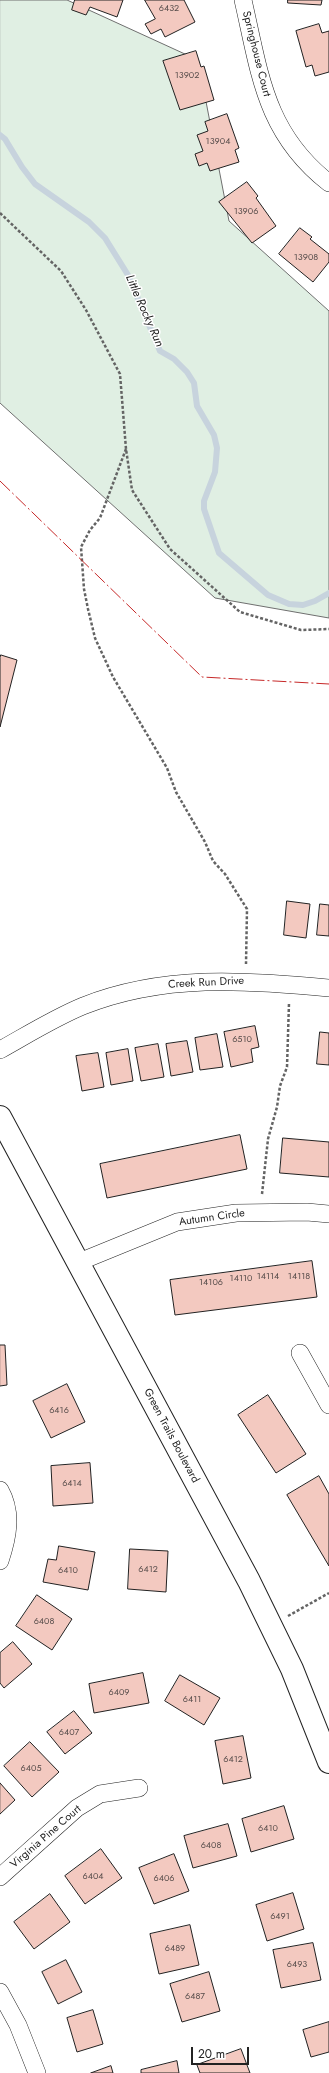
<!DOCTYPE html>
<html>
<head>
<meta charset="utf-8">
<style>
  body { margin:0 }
  #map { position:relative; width:329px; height:2073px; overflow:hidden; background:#fff; font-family:Jost,sans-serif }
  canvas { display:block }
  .scale { position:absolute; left:191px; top:2047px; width:58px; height:18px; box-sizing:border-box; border:2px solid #222; border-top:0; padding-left:5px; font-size:12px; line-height:14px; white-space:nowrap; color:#222; -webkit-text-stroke:3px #fff; paint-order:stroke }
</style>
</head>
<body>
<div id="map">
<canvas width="329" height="2073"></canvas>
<div class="scale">20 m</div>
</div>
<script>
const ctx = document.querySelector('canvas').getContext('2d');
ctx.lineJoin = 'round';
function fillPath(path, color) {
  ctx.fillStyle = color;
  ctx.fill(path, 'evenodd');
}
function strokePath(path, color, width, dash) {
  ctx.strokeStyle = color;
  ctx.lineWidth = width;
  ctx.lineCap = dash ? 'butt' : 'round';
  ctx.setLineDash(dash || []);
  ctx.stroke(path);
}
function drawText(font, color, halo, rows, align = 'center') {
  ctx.font = font + ' Jost,sans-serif';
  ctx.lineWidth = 3;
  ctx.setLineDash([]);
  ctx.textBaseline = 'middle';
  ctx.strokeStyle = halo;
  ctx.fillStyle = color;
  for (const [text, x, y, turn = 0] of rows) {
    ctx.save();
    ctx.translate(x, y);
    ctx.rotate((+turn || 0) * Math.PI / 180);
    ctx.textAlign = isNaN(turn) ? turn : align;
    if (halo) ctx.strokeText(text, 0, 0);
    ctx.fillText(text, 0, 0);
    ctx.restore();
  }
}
const green = new Path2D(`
  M0,0H67L198,60L229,221L329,311V618L215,598L0,403Z`);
fillPath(green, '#e0efe3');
strokePath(green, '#6f6f6f', 1);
strokePath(new Path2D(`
  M0,135L5,139L22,167L35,184L89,222L105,238L128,275L160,351L174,359L187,372L194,383L197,406L214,435L217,448L215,472L204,501V509L219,553L268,595L289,604L303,605L315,601L329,593`), '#c7d3dd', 6);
const building = new Path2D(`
  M75,0H123L117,17L90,7L86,15L72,10Z
  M145,0H184L195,22L165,37L161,29L151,34L145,24L155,19Z
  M288,0H322L321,5L288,3Z
  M319,24L322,33L329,31V72L315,76L312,65L306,67L296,31Z
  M196,51L201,67L204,66L214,100L180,110L163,61Z
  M227,114L239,148L235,150L239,162L210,171L207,163L199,166L195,154L203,151L197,135L208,131L205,122Z
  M247,182L258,196L256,198L276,226L252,243L219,202Z
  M300,228L312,237L310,239L329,254V262L313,282L279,254Z
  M1,655L17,660L0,727V658Z
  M287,901L310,904L306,938L284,935Z
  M320,904L329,905V936L317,935Z
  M255,1026L259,1047L251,1049L253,1062L231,1067L224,1032Z
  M320,1032L329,1033V1065L317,1064Z
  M217,1034L223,1067L200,1070L195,1038Z
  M187,1041L193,1072L171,1076L166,1044Z
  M158,1044L164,1077L141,1081L135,1048Z
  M128,1049L133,1081L111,1085L106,1053Z
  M98,1053L104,1087L82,1091L76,1056Z
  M240,1135L247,1169L107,1198L100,1164Z
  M283,1138L329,1142V1177L280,1173Z
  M312,1261L317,1297L175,1315L170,1280Z
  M0,1345H5L7,1385L0,1386Z
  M67,1384L85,1422L51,1438L33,1401Z
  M268,1395L306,1454L276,1473L238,1415Z
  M90,1463L93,1503L53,1506L51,1466Z
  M319,1476L329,1494V1566L287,1495Z
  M59,1546L95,1552L88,1590L43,1582L48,1559L56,1560Z
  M130,1549L168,1551L166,1592L128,1589Z
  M37,1595L72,1619L52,1650L16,1626Z
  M13,1642L32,1664L4,1688L0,1683V1653Z
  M143,1673L149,1703L94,1713L89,1684Z
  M180,1675L220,1698L204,1725L165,1701Z
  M74,1711L92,1733L65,1754L47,1732Z
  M243,1736L251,1778L223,1784L215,1741Z
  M30,1742L59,1772L32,1797L4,1766Z
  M0,1783L15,1800L0,1814Z
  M284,1806L294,1839L251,1852L242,1819Z
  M228,1824L237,1856L193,1868L184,1836Z
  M101,1849L122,1878L85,1904L65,1876Z
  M174,1854L189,1891L154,1904L139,1868Z
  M293,1893L304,1929L267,1941L256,1905Z
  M50,1894L70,1922L34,1949L14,1922Z
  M190,1925L199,1965L159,1974L150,1934Z
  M313,1943L321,1980L281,1988L273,1950Z
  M66,1960L82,1992L58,2004L42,1972Z
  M209,1972L220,2011L182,2022L170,1984Z
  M93,2010L103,2044L77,2052L67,2018Z
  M329,2022V2052L311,2057L303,2030Z
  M241,2049L250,2073H200L197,2065Z
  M177,2061L179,2073H141V2070Z
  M111,2066L113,2073H91Z`);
fillPath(building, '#f3c9c0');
strokePath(building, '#222', 1);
const minor = new Path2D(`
  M243,0C260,74 265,133 329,183
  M0,1050C27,1035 54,1018 83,1006C163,974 246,980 329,988
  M79,1262L177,1222L236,1213L307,1212L329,1214
  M300,1353L329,1405
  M0,1490C13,1513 8,1537 0,1561
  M0,1877L77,1808L100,1794L139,1788
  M0,1992L18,2025L37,2073`);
const tertiary = new Path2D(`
  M0,1117L249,1581L292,1669L329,1762`);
strokePath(minor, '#222', 18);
strokePath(tertiary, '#222', 24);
strokePath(new Path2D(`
  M0,213L61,271L86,310L120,374L126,449L132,490L170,549L240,612L301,630L329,629
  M126,449L100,518L90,530L81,547L84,589L88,609L95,638L113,677L167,768L176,792L205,842L213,861L225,874L247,909L246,964
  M262,1194L268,1139L277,1107L280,1086L287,1067L289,1003
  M288,1616L329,1593`), '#646464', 2.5, [3, 2]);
strokePath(minor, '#fff', 17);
strokePath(tertiary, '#fff', 22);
strokePath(new Path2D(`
  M0,481L202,677L329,684`), '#c62828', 1, [14, 3, 2, 3]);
drawText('9px', '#564c4a', null, [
  ["6432",169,9],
  ["13902",187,76],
  ["13904",218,142],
  ["13906",246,212],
  ["13908",306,258],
  ["6510",242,1040],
  ["14114",268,1277],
  ["14118",299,1277],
  ["14110",241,1279],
  ["14106",211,1283],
  ["6416",59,1411],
  ["6414",72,1484],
  ["6412",148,1570],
  ["6410",68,1571],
  ["6408",44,1622],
  ["6409",119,1693],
  ["6411",192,1700],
  ["6407",69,1733],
  ["6412",233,1760],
  ["6405",31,1769],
  ["6410",268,1829],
  ["6408",211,1846],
  ["6404",93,1877],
  ["6406",164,1879],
  ["6491",280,1917],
  ["6489",175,1949],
  ["6493",297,1965],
  ["6487",195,1997]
]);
drawText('11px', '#222', '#fff', [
  ["Springhouse Court",256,54,76],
  ["Creek Run Drive",206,983,-3],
  ["Autumn Circle",212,1218,-8],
  ["Green Trails Boulevard",171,1436,62],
  ["Virginia Pine Court",46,1837,-41]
]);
drawText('italic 12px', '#222', '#fff', [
  ["Little Rocky Run",144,311,66]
]);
</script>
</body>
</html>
